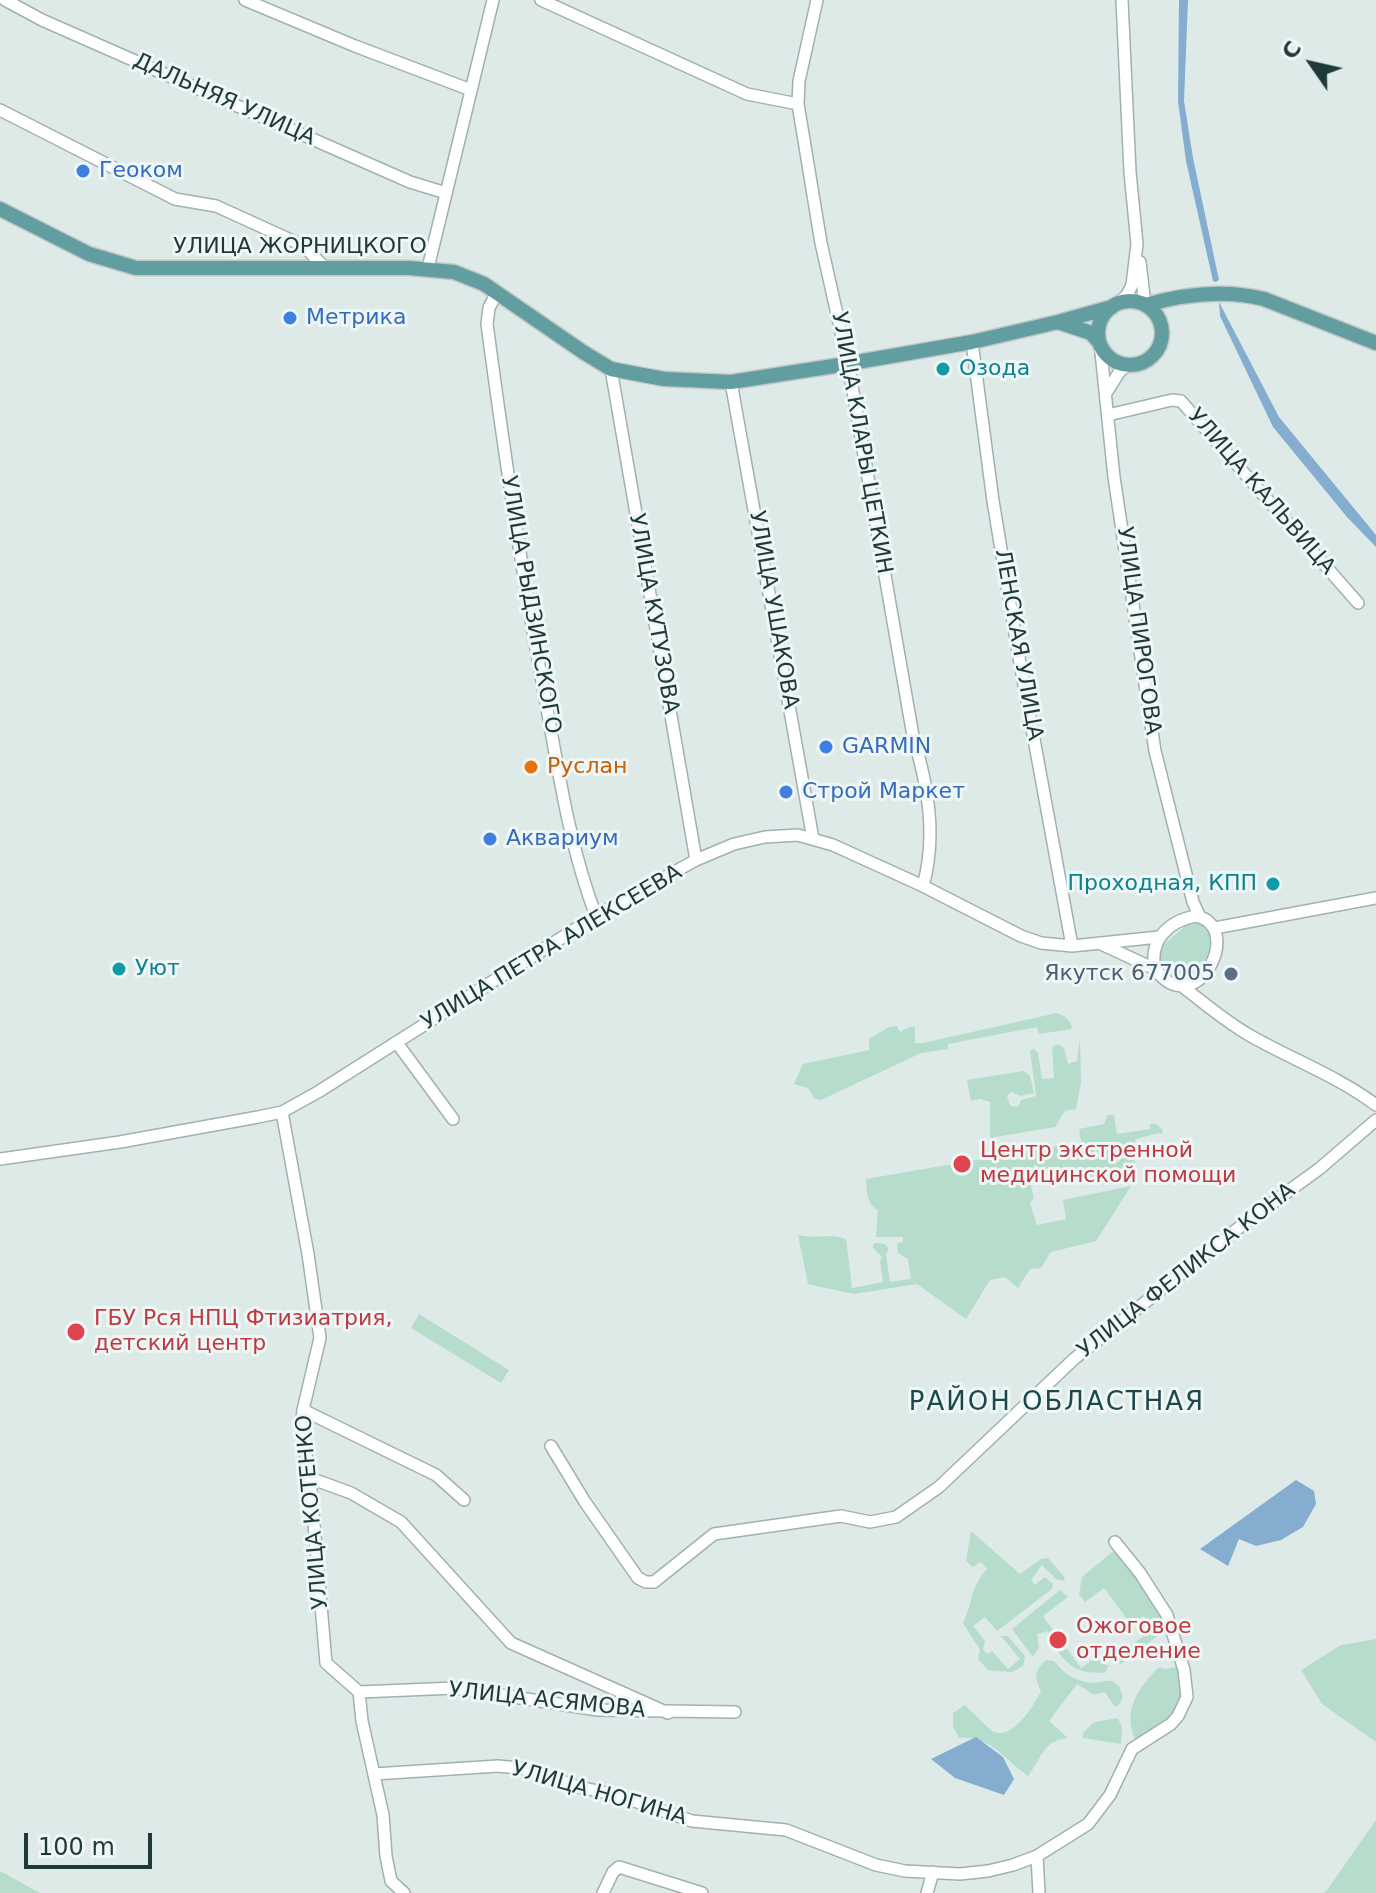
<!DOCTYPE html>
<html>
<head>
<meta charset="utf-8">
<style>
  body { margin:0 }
  #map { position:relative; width:1376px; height:1893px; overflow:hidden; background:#deeae8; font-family:"DejaVu Sans",sans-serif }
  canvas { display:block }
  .north { position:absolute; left:1272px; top:24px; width:80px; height:80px; -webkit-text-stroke:6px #eef7f5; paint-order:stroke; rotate:304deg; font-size:22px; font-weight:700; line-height:32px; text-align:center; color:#1f383a }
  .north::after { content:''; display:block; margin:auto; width:28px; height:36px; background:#1f383a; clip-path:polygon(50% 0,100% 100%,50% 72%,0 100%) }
  .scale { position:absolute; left:24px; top:1833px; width:128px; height:36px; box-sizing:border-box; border:4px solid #1f383a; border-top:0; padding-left:10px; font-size:24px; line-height:28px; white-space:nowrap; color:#1f383a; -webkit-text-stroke:6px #eef7f5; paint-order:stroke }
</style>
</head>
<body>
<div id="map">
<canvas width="1376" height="1893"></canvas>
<div class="north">С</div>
<div class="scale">100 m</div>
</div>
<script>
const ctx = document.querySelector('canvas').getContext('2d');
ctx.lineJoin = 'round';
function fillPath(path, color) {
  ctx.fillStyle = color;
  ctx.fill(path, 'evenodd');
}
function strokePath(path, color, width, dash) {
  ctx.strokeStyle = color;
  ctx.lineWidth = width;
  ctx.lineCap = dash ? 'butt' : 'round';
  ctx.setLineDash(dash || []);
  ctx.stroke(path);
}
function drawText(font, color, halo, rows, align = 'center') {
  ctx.font = font + ' "DejaVu Sans",sans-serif';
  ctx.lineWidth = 6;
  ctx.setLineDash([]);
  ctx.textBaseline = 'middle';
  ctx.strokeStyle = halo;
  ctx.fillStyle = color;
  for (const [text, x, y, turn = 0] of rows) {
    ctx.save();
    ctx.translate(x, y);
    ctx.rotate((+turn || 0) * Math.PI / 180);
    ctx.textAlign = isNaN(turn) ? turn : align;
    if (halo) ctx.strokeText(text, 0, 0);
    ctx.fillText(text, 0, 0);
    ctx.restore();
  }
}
fillPath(new Path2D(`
  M1197,923C1230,934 1193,1003 1164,971C1158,964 1159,954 1162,946L1188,924Z
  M1057,1013C1064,1015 1072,1021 1072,1029L1039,1034L1037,1027L948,1044V1049L921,1053L821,1100L814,1098L808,1088L794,1084L803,1064L869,1050V1039L889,1027L897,1026L900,1032L910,1027H915V1043H923Z
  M1080,1038L1081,1082L1076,1109L1065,1111L1055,1127L990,1138V1102L980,1099L971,1101L967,1080L1024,1071L1030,1076L1034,1093L1021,1096L1011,1092L1007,1096L1010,1106L1018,1107L1021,1100L1036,1096L1030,1050L1034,1049L1038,1053L1042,1079L1054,1078L1052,1047L1058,1044L1064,1048L1068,1064L1077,1061Z
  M1108,1115H1114L1117,1134L1150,1129V1124H1156L1163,1130L1162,1134L1158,1133L1136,1139L1133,1147L1115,1152V1164L1128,1154C1137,1160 1136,1164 1134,1173L1127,1176L1121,1173L1116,1183C1095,1187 1097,1183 1084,1169L1077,1171L1074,1168L1041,1175V1170L1036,1165C1024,1172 1032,1187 1034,1198L1030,1203L1037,1225L1066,1219L1063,1200L1131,1186L1096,1241L1051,1252L1041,1268L1030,1269L1018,1288L1005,1277L990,1280L966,1319L917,1284L854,1294L808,1284L798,1235C814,1239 831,1233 846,1239L852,1288L883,1282L880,1261L882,1257L873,1248L874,1243L885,1244L889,1248L886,1254L890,1282L911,1279L908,1259L898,1253L897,1243L903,1242V1237H876L878,1210C866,1203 867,1191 866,1179L1081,1142L1079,1129L1104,1124Z
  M419,1314L509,1370L501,1383L411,1328Z
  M971,1531L1020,1574L1041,1559L1048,1558L1065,1578L1063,1581L1056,1579L1042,1565L1031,1580L1035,1585L1045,1577L1053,1584L1052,1589L997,1631L985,1617L973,1626L985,1641L983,1649L987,1654L992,1651L1008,1669L1020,1659L1001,1636H1008L1025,1656L1023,1666L1012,1672L988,1670L978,1659L980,1650L963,1623C974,1601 969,1589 987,1569L981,1562L973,1567L966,1561Z
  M1117,1551L1165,1622L1156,1637L1121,1664L1112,1660L1153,1629L1143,1616L1131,1624L1104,1588L1085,1602L1079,1594L1082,1577L1112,1552Z
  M1060,1590L1068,1597L1043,1616L1081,1668L1098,1656L1105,1665H1109L1105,1673C1081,1672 1074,1672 1059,1653C1052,1644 1048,1641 1048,1631L1037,1634L1039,1648L1033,1657L1012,1629Z
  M1376,1639V1742L1322,1704L1301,1670L1341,1645Z
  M1046,1660L1054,1661C1063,1673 1077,1682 1092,1683C1099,1683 1105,1680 1112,1681L1119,1686L1123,1697L1120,1704L1115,1707L1105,1692L1094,1695L1077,1684L1049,1721L1068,1738C1043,1740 1042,1758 1028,1776C1002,1758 992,1736 959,1738L953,1726V1713L965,1705C969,1709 990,1730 994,1732C1013,1740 1035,1704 1041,1691C1034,1677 1034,1671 1046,1660Z
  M1159,1667L1165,1669L1177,1667L1179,1669L1182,1702C1170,1719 1155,1733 1135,1739C1122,1710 1139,1687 1159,1667Z
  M1118,1718L1122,1728L1121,1744L1083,1738V1733L1094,1722Z
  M1376,1820V1893H1325Z
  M0,1871L40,1893H0Z`), '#b6dccc');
fillPath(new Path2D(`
  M1179,0H1188L1184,101L1193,158L1219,280L1216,282L1213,281L1186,161L1178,101Z
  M1219,302L1279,417L1376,535V547L1347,517L1273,427L1220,316Z
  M1296,1480L1314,1491L1316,1504L1303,1527L1281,1540L1256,1546L1239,1539L1228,1566L1200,1549Z
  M976,1737L1003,1757L1014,1779L1004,1795L955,1778L931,1759Z`), '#84add0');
const minor = new Path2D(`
  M5,0L42,20L410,182L446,193
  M245,0L355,46L471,90
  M541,0L747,94L798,104
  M817,0L799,81L798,104L821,243L848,363L913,736C928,785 937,836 923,886
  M0,110L175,199L216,206L304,246L326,269
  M1140,262L1145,305
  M428,268L493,0
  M497,292L489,308L487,324C504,451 522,577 546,703C559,774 570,848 596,916
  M1119,303L1127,295L1132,285L1137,244L1130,172L1122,0
  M972,342L993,501L1018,652L1072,946
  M1100,343L1114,477L1155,751L1193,902L1200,917
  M611,369L696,860
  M731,382L813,839
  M1106,393L1120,371L1128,365
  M1108,415L1172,400L1181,401L1358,603
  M1195,916C1246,924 1197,1025 1155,969C1149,941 1167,922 1195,916Z
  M1215,928L1376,898
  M1101,944L1155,969
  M1183,987C1204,1003 1225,1021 1249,1035C1291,1059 1337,1076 1376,1105
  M397,1043L453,1119
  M282,1112L308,1254L320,1338L303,1410L301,1428L310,1478L326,1663L359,1692L362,1721L383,1815L386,1856L391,1881L404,1893
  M0,1159L120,1142L258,1117L282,1112L318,1092L604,911L696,860L734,844L765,837L798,835L833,845L923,886L1021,936L1041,943L1072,946L1159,937
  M303,1410L436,1475L464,1500
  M551,1446L585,1502L638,1578L646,1582H654L714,1534L841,1516L870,1522L896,1517L939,1487L1074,1359L1246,1222L1319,1169L1376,1120
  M310,1478L351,1493L401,1522L511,1643L668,1713
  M359,1692L455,1688L598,1710L735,1712
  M374,1774L498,1766L529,1769L575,1786L620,1796L692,1821L786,1830L876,1865L905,1871L960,1874L988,1871L1013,1865L1037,1856L1088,1824L1110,1795L1132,1749L1171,1724L1178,1716L1187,1697L1184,1670L1167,1615L1140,1573L1115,1542
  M1037,1856L1039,1893
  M603,1893L613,1872L619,1867L702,1893
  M927,1893L933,1872`);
const major = new Path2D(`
  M0,209L89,254L136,268H409L454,272L484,284L583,352L611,369L664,379L731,382L834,366L972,342L1058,322L1112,307
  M1098 333a32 32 0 1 1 64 0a32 32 0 1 1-64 0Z
  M1145,305C1184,294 1225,289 1264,299L1376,343
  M1058,322L1091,333L1099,342`);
strokePath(minor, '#a1b1b0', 14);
strokePath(major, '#c0c7c8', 17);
strokePath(minor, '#fff', 11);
strokePath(major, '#629da0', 14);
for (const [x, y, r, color] of [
  [83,171,8,"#3f7fe0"],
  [290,318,8,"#3f7fe0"],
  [943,369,8,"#0f9aa8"],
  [826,747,8,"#3f7fe0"],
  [531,767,8,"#e8710a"],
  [786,792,8,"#3f7fe0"],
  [490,839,8,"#3f7fe0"],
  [1273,884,8,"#0f9aa8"],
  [119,969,8,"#0f9aa8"],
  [1231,974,8,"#5c6f8a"],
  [962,1164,10,"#e0444e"],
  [76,1332,10,"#e0444e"],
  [1058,1640,10,"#e0444e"]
]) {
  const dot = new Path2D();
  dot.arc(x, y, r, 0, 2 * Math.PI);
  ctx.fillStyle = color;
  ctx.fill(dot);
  strokePath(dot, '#eef7f5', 3);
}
drawText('22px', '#1f383a', '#eef7f5', [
  ["ДАЛЬНЯЯ УЛИЦА",224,100,24],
  ["УЛИЦА ЖОРНИЦКОГО",300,247],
  ["УЛИЦА КЛАРЫ ЦЕТКИН",861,443,80],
  ["УЛИЦА КАЛЬВИЦА",1261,492,49],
  ["УЛИЦА РЫДЗИНСКОГО",530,605,80],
  ["УЛИЦА УШАКОВА",773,610,80],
  ["УЛИЦА КУТУЗОВА",653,614,80],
  ["УЛИЦА ПИРОГОВА",1138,631,82],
  ["ЛЕНСКАЯ УЛИЦА",1018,645,80],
  ["УЛИЦА ПЕТРА АЛЕКСЕЕВА",552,948,-31],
  ["УЛИЦА ФЕЛИКСА КОНА",1187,1271,-38],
  ["УЛИЦА КОТЕНКО",313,1512,-95],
  ["УЛИЦА АСЯМОВА",547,1701,6],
  ["УЛИЦА НОГИНА",599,1794,16]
]);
drawText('22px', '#366cbe', '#eef7f5', [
  ["Геоком",99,171],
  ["Метрика",306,318],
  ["GARMIN",842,747],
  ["Строй Маркет",802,792],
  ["Аквариум",506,839]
], 'left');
drawText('22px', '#0d838f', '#eef7f5', [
  ["Озода",959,369],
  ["Проходная, КПП",1257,884,"right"],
  ["Уют",135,969]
], 'left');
drawText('22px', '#c56008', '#eef7f5', [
  ["Руслан",547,767]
], 'left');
drawText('22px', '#4e5e75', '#eef7f5', [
  ["Якутск 677005",1215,974]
], 'right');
drawText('22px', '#be3a42', '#eef7f5', [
  ["Центр экстренной",980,1151],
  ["медицинской помощи",980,1176],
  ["ГБУ Рся НПЦ Фтизиатрия,",94,1319],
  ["детский центр",94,1344],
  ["Ожоговое",1076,1627],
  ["отделение",1076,1652]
], 'left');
ctx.letterSpacing = '2px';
drawText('26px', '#1b484b', '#eef7f5', [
  ["РАЙОН ОБЛАСТНАЯ",1057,1403]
]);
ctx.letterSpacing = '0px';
</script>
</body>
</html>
